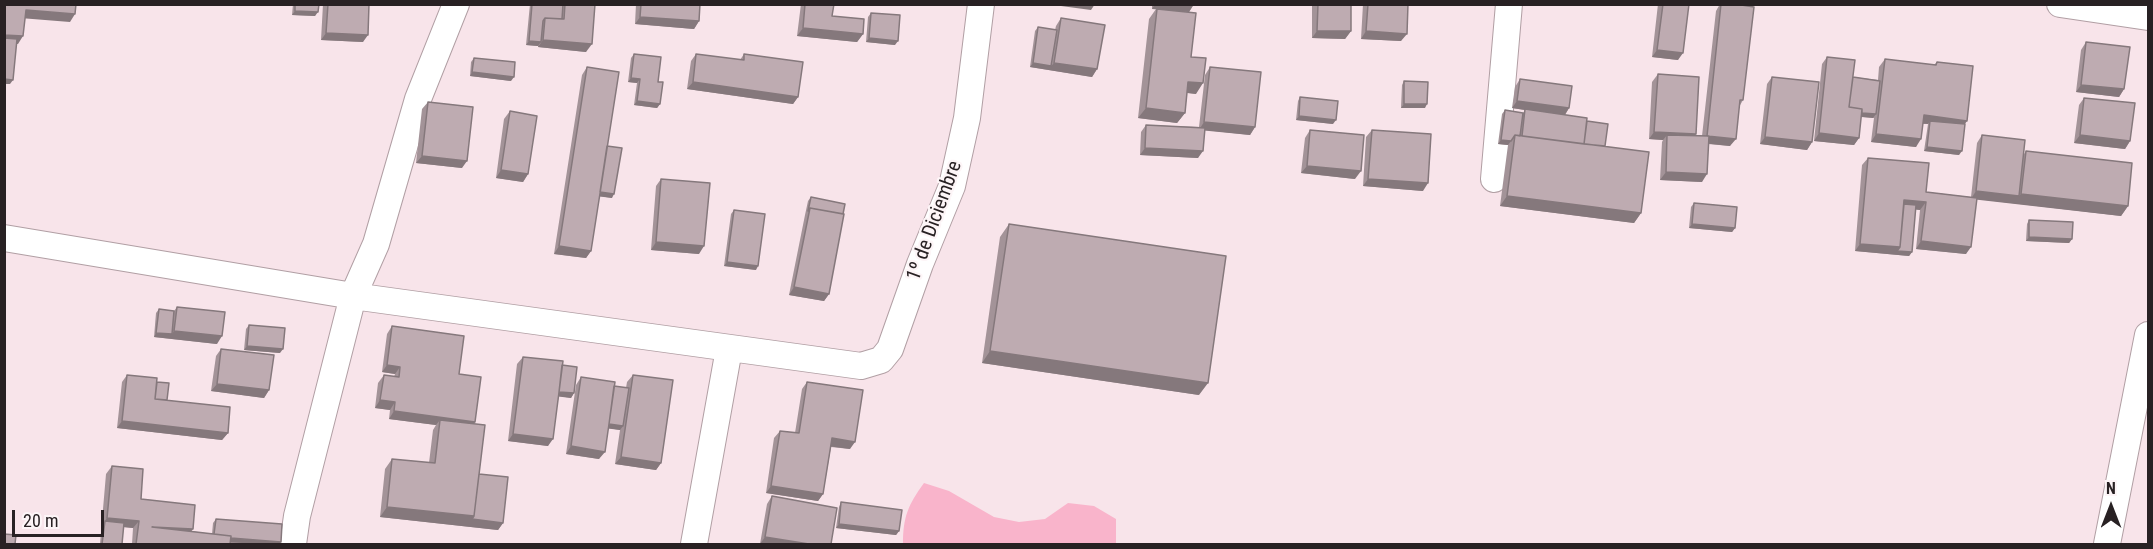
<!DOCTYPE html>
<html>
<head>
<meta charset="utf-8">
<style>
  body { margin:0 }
  #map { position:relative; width:2153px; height:549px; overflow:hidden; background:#f8e4ea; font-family:"Roboto Condensed",sans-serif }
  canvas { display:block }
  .frame { position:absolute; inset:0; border:6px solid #282123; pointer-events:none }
  .north { position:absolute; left:2081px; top:477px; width:60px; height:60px; -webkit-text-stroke:4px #fdf5f7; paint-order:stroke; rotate:0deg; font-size:16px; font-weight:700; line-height:24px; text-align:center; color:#282123 }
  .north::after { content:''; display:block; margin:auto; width:21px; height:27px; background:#282123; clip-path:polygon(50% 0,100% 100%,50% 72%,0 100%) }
  .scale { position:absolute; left:12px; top:510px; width:92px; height:27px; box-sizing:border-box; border:3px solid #282123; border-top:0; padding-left:8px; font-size:18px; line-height:21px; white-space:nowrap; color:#282123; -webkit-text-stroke:4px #fdf5f7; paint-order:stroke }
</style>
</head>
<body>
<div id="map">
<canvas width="2153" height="549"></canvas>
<div class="frame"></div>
<div class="north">N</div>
<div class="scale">20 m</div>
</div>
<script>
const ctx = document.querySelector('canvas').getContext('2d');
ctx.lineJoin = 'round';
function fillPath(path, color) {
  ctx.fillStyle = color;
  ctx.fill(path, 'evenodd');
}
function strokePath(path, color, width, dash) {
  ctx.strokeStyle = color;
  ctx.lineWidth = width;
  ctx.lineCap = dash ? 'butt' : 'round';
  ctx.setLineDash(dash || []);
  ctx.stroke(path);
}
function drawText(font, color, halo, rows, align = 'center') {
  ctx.font = font + ' "Roboto Condensed",sans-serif';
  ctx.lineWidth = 4.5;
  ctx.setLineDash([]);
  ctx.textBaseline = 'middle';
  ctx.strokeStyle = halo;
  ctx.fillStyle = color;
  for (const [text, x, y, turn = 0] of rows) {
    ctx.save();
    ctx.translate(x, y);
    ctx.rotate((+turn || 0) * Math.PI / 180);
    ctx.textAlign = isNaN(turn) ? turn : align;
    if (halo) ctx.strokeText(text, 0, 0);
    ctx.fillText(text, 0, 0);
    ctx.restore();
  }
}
fillPath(new Path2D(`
  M924,483L949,491L994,517L1019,522L1045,519L1068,503L1094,506L1116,519V544H903C903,517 908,505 924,483Z`), '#f9b4cb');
const street = new Path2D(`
  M2060,4L2148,17
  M1494,179L1509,4
  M4,238L353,296L861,366L881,360L890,349L920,264L952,186L967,118L981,4
  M293,544L297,516L353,296L376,244L418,99L456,4
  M694,544L729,349
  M2107,544L2148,335`);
strokePath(street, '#b19fa4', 28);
strokePath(street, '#fff', 26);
fillPath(new Path2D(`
  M293,4H319L315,16L292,15Z
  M323,4H369L363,42L321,40Z
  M530,4H595L586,52L538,47V46L526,45Z
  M636,4H700L699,21L694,29L635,24Z
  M801,4H834L832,16L863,34L857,42L797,36Z
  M1152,4H1194L1189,12L1173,11L1191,57L1196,94L1187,93L1185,113L1177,123L1138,118L1149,19L1156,9H1152Z
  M1312,4H1351V31L1345,39L1312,38Z
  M1363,4H1408L1401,41L1361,39Z
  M1658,4H1689L1678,60L1652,57Z
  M1720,4H1735L1743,100L1739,107L1730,146L1708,144L1702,182L1660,180L1662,142L1663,140L1649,139L1652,82L1658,74L1695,136H1702L1716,11Z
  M871,13L895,45L866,42L868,17Z
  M1061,18L1097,69L1092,77L1030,67L1035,31L1038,27L1055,30L1056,26Z
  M2086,42L2124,89L2119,97L2076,92L2081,50Z
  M634,54L658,82L660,104L657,108L634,105L637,83L628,82L631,58Z
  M696,54L740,60L744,54L798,97L793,104L687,89L691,61Z
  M1827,57L1853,77L1878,80L1879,67L1885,59L1934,65L1937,62L1965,124L1959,155L1924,151L1928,124H1923L1916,147L1871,142L1874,118L1861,117L1859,138L1854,145L1814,141L1822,64Z
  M474,58L511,81L470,76L471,62Z
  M587,67L607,146L612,198L599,196L591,251L586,258L554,254L582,75Z
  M1210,67L1255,127L1250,135L1205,130L1198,158L1140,155L1141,132L1146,125L1199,127L1205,75Z
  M1772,77L1812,142L1807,150L1760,144L1767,84Z
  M1520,79L1569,108L1565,115L1587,121L1605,146L1641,213L1634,223L1500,206L1508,145L1498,144L1502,114L1505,110L1523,113L1525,110L1512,108L1515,87Z
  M1404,81L1425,108H1401L1402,85Z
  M1300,97L1333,124L1296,120L1298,101Z
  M2084,98L2130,141L2125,149L2074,143L2079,105Z
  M428,102L462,168L416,163L422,109Z
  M510,111L528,174L523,182L496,178L504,119Z
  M1310,130L1355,179L1301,173L1305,138Z
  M1372,130L1423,191L1363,186L1366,137Z
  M1982,135L2024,154L2026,151L2128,206L2121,216L1977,199L1966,254L1916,249L1920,210L1915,209L1912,252L1909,256L1855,251L1862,165L1868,158L1926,192L1971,197L1977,143Z
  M661,179L699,254L651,250L656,186Z
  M811,197L829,294L824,301L789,295L805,215L808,201Z
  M1694,203L1735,228L1732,232L1689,228L1691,207Z
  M734,210L756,270L724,266L731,214Z
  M2029,220L2072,239L2069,243L2026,241L2027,224Z
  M1009,224L1199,395L982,363L1000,237Z
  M177,307L217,344L154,337L156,313L159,309L174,311Z
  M249,325L280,353L244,350L246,329Z
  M392,326L459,374L475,422L474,423L479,474L503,523L498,530L380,517L385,469L392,459L429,463L433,430L436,425L389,419L390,410L375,408L378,383L384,375L394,377L395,374L382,372L387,334Z
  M221,349L269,390L264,398L211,391L216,356Z
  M523,357L562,365L574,393L571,398L559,396L548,446L508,441L517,364Z
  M127,375L157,382L167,400L228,433L222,440L117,428L122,382Z
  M633,375L661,463L656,470L615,464L620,430L608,428L599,459L566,454L576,385L581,377L614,386L626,388L627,382Z
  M807,382L850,449L831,447L823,494L818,501L766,493L774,438L780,431L795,433L802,389Z
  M112,466L141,499L191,531L212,534L213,523L216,519L281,542L279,544H258L230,543V544H132L133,528L123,527L122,544H100L106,474Z
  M772,496L831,544H760L767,504Z
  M841,502L899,531L896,535L836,528L839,507Z`), '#a39398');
fillPath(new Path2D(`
  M1046,4H1095L1091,10Z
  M1155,4H1194L1189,12L1152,9Z
  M26,10L75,14L70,22L20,18Z
  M295,11L318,12L315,16L292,15Z
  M640,17L699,21L694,29L635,24Z
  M803,28L863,34L857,42L797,36Z
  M1317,31H1351L1345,39L1312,38Z
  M1366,31L1407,34L1401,41L1361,39Z
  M326,33L368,35L363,42L321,40Z
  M4,35L23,36L18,44L4,43Z
  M869,38L898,41L895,45L866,42Z
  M543,40L592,44L586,52L538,47Z
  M529,41L541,42L538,46L526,45Z
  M1657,50L1683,53L1678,60L1652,57Z
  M1033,63L1051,66L1054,63L1097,69L1092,77L1030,67Z
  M472,72L514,77L511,81L470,76Z
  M631,78L640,79L637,83L628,82Z
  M4,79L13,80L10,84H4Z
  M693,82L798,97L793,104L687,89Z
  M1188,82L1203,83L1196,94L1181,92Z
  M2081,85L2124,89L2119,97L2076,92Z
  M637,101L660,104L657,108L634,105Z
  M1517,101L1569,108L1564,116L1512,108Z
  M1404,104H1427L1425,108H1401Z
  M1146,108L1185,113L1177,123L1138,118Z
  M1847,111L1876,114L1873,118L1844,115Z
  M1924,115L1967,121L1962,128L1930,121L1928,124L1918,123Z
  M1299,116L1336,120L1333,124L1296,120Z
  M1204,122L1255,127L1250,135L1199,130Z
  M1654,132L1696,134L1691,142L1667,135L1663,140L1649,139Z
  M1819,133L1859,138L1854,145L1814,141Z
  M1876,134L1921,139L1916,147L1871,142Z
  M2080,135L2130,141L2125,149L2074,143Z
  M1707,136L1736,139L1730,146L1702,143Z
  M1765,137L1812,142L1807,150L1760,144Z
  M1501,140L1511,141L1508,145L1498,144Z
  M1927,147L1962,151L1959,155L1924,151Z
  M1145,148L1203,151L1198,158L1140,155Z
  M422,156L467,161L462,168L416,163Z
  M1307,166L1361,171L1355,179L1301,173Z
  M501,170L528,174L523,182L496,178Z
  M1666,172L1707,174L1702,182L1660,180Z
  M1368,179L1428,183L1423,191L1363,186Z
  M1976,191L2019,196L2021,194L2128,206L2121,216L1971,199Z
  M598,192L614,194L612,198L596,196Z
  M1507,196L1641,213L1634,223L1500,206Z
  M1904,200L1926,202L1920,210L1901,208Z
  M1692,224L1735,228L1732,232L1689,228Z
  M2029,237L2072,239L2069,243L2026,241Z
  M1921,241L1971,247L1966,254L1916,249Z
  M656,242L704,246L699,254L651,250Z
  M1860,244L1900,247L1912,252L1909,256L1855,251Z
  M559,246L591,251L586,258L554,254Z
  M727,262L758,266L756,270L724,266Z
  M794,287L829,294L824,301L789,295Z
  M174,331L222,336L217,344L154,337L156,333L172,334Z
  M247,346L283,349L280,353L244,350Z
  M990,351L1208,383L1199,395L982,363Z
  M387,365L400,367L395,374L382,372Z
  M217,384L269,390L264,398L211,391Z
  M557,391L574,393L571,398L554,396Z
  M380,400L395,402L390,410L375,408Z
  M394,411L475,422L470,430L440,420L436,425L389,419Z
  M122,421L228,433L222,440L117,428Z
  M607,424L623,426L620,430L604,428Z
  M513,434L553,439L548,446L508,441Z
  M832,438L855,442L850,449L827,446Z
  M571,446L605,452L599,459L566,454Z
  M621,457L661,463L656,470L615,464Z
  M771,486L823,494L818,501L766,493Z
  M387,507L474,516L503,523L498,530L380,517Z
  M107,518L139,521L133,528L104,525L105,521Z
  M839,524L899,531L896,535L836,528Z
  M152,527L193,529L188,536Z
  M214,537L281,542L279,544H258L211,541Z
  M765,537L809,544H760Z`), '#85787c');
const building = new Path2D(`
  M4,4H76L75,14L26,10L23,36L4,35Z
  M295,4H319L318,12L295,11Z
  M328,4H369L368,35L326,33Z
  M532,4H563L562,19L545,18L543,21L541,42L529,41Z
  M565,4H595L592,44L543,40L545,18L564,19Z
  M641,4H700L699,21L640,17Z
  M805,4H834L832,16L864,19L863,34L803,28Z
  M1318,4H1351V31H1317Z
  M1368,4H1408L1407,34L1366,31Z
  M1663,4H1689L1683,53L1657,50Z
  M1721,4H1735L1754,7L1743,100H1740L1736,139L1707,136Z
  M1157,9L1196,13L1191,57L1206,58L1203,83L1188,82L1185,113L1146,108Z
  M871,13L900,15L898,41L869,38Z
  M1061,18L1105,25L1097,69L1054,63Z
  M1038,27L1057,30L1051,66L1033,63Z
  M4,38L17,39L13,80L4,79Z
  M2086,42L2130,47L2124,89L2081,85Z
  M634,54L661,57L658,82H663L660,104L637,101L640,79L631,78Z
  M696,54L744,60V54L803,62L798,97L693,82Z
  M1827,57L1855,60L1849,107L1862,109L1859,138L1819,133Z
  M474,58L515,62L514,77L472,72Z
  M1885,59L1936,65L1937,62L1973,66L1967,121L1924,115L1921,139L1876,134Z
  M587,67L619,72L591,251L559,246Z
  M1210,67L1261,72L1255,127L1204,122Z
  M1658,74L1699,77L1696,134L1654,132Z
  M1772,77L1819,82L1812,142L1765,137Z
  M1853,77L1880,81L1876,114L1862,113V109L1849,107Z
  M1520,79L1572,86L1569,108L1517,101Z
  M1404,81L1428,82L1427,104H1404Z
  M1300,97L1338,101L1336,120L1299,116Z
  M2084,98L2135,103L2130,141L2080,135Z
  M428,102L473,107L467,161L422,156Z
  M1525,109L1587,118L1584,144L1522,136Z
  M1505,110L1523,113L1520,136L1515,135L1511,141L1501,140Z
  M510,111L537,116L528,174L501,170Z
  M1587,121L1608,124L1605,146L1584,144Z
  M1930,121L1965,124L1962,151L1927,147Z
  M1146,125L1205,128L1203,151L1145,148Z
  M1310,130L1364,135L1361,171L1307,166Z
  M1372,130L1431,134L1428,183L1368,179Z
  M1515,135L1649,152L1641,213L1507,196Z
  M1667,135L1709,136L1707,174L1666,172Z
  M1982,135L2025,140L2019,196L1976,191Z
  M607,146L622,148L614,194L600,192Z
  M2026,151L2132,163L2128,206L2021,194Z
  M1868,158L1929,163L1926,192L1977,198L1971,247L1921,241L1926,202L1904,200L1900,247L1860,244Z
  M661,179L710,183L704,246L656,242Z
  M811,197L845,204L843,214L810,208L808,211Z
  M1694,203L1737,207L1735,228L1692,224Z
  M1904,204L1916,205L1912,252L1897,251L1900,247Z
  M810,208L844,214L829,294L794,287Z
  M734,210L765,214L758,266L727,262Z
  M2029,220L2073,222L2072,239L2029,237Z
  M1009,224L1226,256L1208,383L990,351Z
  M177,307L225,312L222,336L174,331Z
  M159,309L174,311L172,334L156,333Z
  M249,325L285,328L283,349L247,346Z
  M392,326L464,336L459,374L481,377L475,422L394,411L395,402L380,400L384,375L399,377L400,367L387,365Z
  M221,349L274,355L269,390L217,384Z
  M523,357L563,361L553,439L513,434Z
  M562,365L577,367L574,393L559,392Z
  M127,375L157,378L155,399L230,407L228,433L122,421Z
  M633,375L673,380L661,463L621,457Z
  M581,377L615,382L605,452L571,446Z
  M157,382L169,383L167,400L155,399Z
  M807,382L863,390L855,442L832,438L823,494L771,486L780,431L799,433Z
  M614,386L629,388L623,426L609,424Z
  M440,420L485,425L474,516L387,507L392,459L435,463Z
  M112,466L143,469L141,499L195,505L193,529L152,527L231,536L230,544H136L139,521L107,518Z
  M479,474L508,477L503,523L472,519L474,516Z
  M772,496L837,508L831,544H809L765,537Z
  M841,502L902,510L899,531L839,524Z
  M216,519L282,524L281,542L231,538V536L214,534Z
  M105,521L124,523L122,544H102Z
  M4,534L16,535L15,544H4Z`);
fillPath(building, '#beabb1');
strokePath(building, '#85787c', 1.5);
drawText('20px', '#282123', '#fdf5f7', [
  ["1º de Diciembre",935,221,-70]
]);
</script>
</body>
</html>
